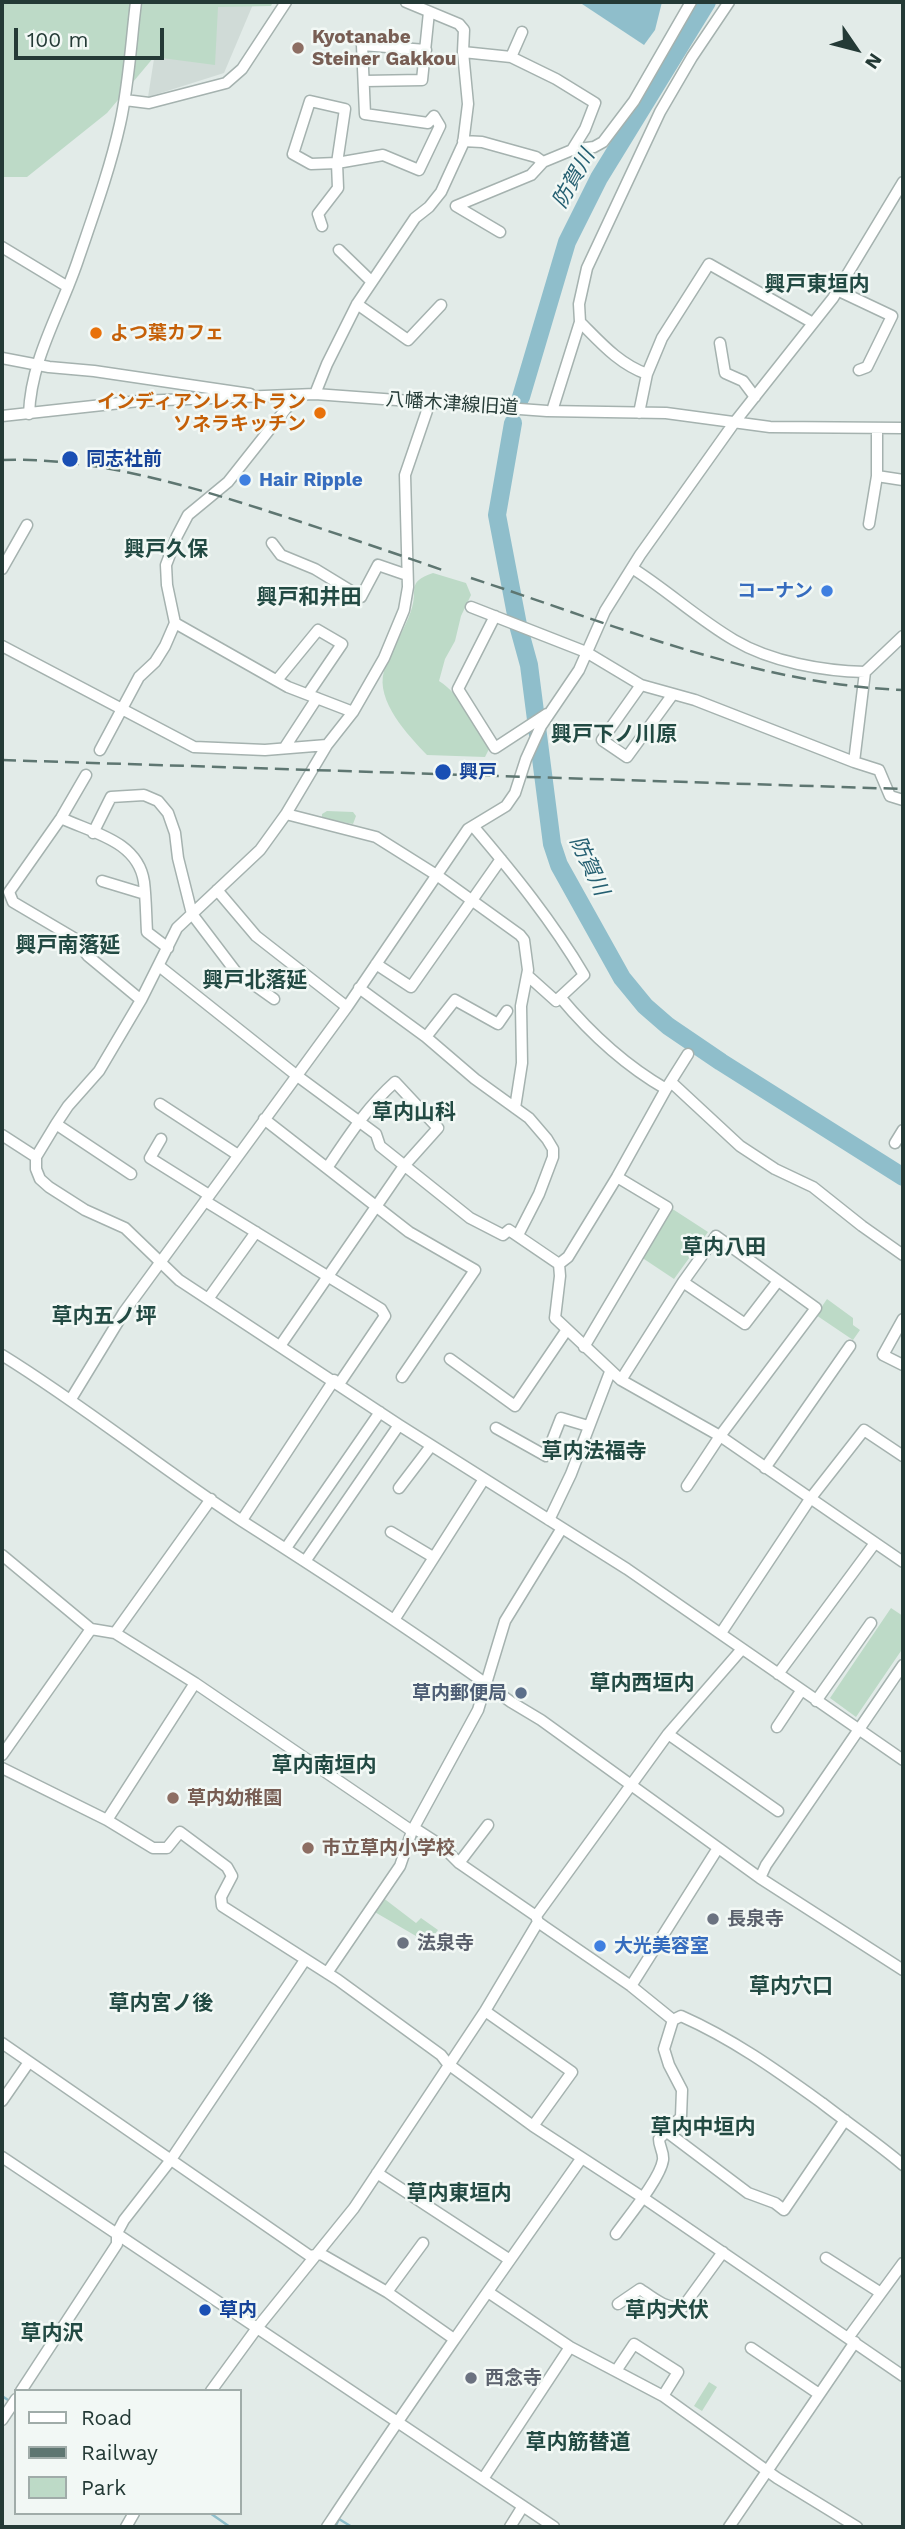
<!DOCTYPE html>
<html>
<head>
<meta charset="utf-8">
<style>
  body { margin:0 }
  #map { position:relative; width:905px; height:2529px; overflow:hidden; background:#e2ebe8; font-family:"Work Sans",sans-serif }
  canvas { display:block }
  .frame { position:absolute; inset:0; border:4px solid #243a36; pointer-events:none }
  .legend { position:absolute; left:14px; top:2389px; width:228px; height:126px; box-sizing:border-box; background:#f2f8f5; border:2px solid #a0aca9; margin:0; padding:9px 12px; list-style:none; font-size:21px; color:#243a36 }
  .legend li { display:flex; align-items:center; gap:14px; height:35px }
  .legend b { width:35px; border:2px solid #a0aca9 }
  .north { position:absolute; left:821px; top:14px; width:70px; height:70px; -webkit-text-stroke:5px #f2f8f5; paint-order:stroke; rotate:125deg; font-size:19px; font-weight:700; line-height:28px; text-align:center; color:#243a36 }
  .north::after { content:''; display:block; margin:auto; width:24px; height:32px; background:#243a36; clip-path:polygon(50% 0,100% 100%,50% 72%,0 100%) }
  .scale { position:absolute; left:14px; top:28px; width:150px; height:32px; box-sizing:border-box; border:4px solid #243a36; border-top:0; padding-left:9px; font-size:21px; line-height:24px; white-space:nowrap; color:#243a36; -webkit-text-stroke:5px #f2f8f5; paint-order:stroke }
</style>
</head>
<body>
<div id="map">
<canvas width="905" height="2529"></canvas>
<div class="frame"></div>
<ul class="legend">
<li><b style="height:9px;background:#fff"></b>Road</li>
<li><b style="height:9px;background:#5e7671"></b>Railway</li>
<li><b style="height:19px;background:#bddac7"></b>Park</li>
</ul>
<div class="north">N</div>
<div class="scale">100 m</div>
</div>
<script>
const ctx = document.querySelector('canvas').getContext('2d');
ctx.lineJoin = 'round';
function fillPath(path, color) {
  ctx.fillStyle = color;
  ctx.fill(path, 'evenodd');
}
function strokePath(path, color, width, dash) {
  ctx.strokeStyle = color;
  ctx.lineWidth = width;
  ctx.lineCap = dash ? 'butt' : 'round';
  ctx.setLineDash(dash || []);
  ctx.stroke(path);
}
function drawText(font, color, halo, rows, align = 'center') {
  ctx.font = font + ' "Work Sans","Noto Sans JP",sans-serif';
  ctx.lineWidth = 5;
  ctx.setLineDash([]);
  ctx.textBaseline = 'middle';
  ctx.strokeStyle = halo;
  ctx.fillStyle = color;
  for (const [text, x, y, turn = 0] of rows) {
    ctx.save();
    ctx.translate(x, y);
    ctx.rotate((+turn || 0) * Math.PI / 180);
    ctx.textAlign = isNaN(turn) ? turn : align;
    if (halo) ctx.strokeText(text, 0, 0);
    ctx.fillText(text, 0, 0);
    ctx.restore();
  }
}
fillPath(new Path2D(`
  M163,2H254L224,73L148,97Z`), '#d0dbd7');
fillPath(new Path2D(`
  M2,2H273L271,6L218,7L215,65L154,57L107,113L27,177H2Z
  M433,573L466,583L471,595L461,616L455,641L445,659L439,681C461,695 478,725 489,749L485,757L427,755C409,736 375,701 384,671C391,650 404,631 411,611C419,589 405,583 433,573Z
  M327,811L353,812L356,816L353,824L322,818V814Z
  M671,1208L708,1232L674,1279L641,1257Z
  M827,1299L853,1318V1325L860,1330L853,1340L816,1315Z
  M891,1608L903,1616V1648L856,1717L830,1698Z
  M382,1897L416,1923L421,1918L438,1930L428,1943L373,1911Z
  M709,2382L717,2387L702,2411L694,2406Z`), '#bddac7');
fillPath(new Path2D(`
  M579,2H662L655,30L644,45Z`), '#8fbecb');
strokePath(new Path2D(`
  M2,2396L11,2402
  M210,2513L230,2527
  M335,2527L339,2519L352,2527`), '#8fbecb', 2.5);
strokePath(new Path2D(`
  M521,397L567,242L599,178L707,2
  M513,423L497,515L518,625L529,665L552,844L559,865L622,978L645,1006L668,1026L721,1062L903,1177`), '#8fbecb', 18);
const minor = new Path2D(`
  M463,52L511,57L556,79L595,103L585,129L572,150
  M511,57L522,32
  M365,81L422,80L429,12
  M125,100L149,103L226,83L242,69L286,2
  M463,141L482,142L536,157L543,162
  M322,226L318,214L338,188L337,163L345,109L310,101L293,154L311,164L337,163L383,155L419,170L440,126L434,116L428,123L365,114L362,45L426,50
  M500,232L456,206L531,175L543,162L572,150L594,147L603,142L634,101L691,2
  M2,247L68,287
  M339,250L371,281
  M837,290L892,316L867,367L859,370
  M357,304L408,340L441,305
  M580,322C601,343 619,364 647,374
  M720,343L725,373L743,381L755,397
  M2,358L49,367L94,371L250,394
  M315,394L327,364L357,304L415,218L429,207L441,192L463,144L468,104L463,52L464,30L459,24L406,2
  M430,402L405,475L408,587L404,610L384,658L353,712L327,745L286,814L260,850L177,928L141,1000L99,1071L68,1106L56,1124L36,1157V1169L40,1179L49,1187L85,1210L125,1228L179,1280L399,1425L627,1569L903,1760
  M552,411L580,322L579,304L587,268L660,112L692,57L729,2
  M639,413L647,374L662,338L709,264L813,323
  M29,414C31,357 62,310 79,257C94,213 110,169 120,124C129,84 131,42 136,2
  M2,416L139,401L315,394L547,411L666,413L770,427L903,428
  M877,476L903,480
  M869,524L877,476V428
  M272,543L281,555L315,569L361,597L378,565L407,575
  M632,568C667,590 698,619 734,640C771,662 823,671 865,672L903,636
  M2,569L27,525
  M471,607L586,652L641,685L695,700L854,762L879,770L890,796L903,800
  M495,616L458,689L495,748L547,714
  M175,623L288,687L353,712
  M2,646L194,747L265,750L327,745
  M277,680L318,630L342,644L308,694
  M641,685L602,740L627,757L673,694
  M285,747L317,698
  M100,750L139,677L155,662L165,646L175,623L167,585L166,565L177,536L188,515L228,482L289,405L292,396
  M854,762L865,672
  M86,775L61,818L9,892L13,902L74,938L88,956L141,1000
  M286,814L376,837L438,876L520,935L524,940L528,970L521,1006L522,1063L515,1108
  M61,818C93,833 138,841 144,882C146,898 146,915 147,932L168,948
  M473,826C514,874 552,921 584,975L556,1001L527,975
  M93,833L111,797L144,795L158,801L168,813L175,833L178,858L192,914L236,972L274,999
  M102,881L145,894
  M217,890L256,936L347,1007
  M376,964L411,987L501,859
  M159,966L296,1075L376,1134L380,1146L470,1218L503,1235L509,1230L559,1264L560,1276L555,1318L621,1380L720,1436L903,1562
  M359,988L426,1037L475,1079L529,1118L547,1139L553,1149V1157L539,1194L518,1235
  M560,997C590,1033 626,1066 666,1089L688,1054
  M426,1037L455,1000L498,1024L507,1011
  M671,1082L740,1146L775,1169L813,1187L862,1226L903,1255
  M160,1104L238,1155
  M264,1119L409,1232L475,1270L402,1377
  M56,1124L131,1174
  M2,1135L36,1157
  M161,1139L150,1158L209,1195
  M895,1143L903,1130
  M205,1201L381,1309L385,1316L339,1384
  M559,1264L568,1257L617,1177L666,1089
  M683,1282L745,1324L778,1281
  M208,1299L256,1232
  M903,1319L883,1355L903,1365
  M280,1346L404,1166L438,1128L395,1082C367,1107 348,1137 327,1168
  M584,1347L667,1207L617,1177
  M2,1355C85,1406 160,1468 242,1521C333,1579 424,1638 511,1702L541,1720L760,1878L903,1970
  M450,1359L515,1406L566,1331
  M621,1380L683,1282L716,1236L816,1308L720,1436L687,1486
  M71,1399L124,1312L347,1007L468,829L506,806L515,793L526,759L541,726L579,670L605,611L640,555L734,423L833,298L903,182
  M496,1428L546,1456L561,1418L588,1426
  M765,1468L850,1346
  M399,1488L431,1446
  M242,1520L334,1380
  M549,1520L571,1474L610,1372
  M391,1532L433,1557
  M286,1548L380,1412
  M2,1555L91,1629L115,1633L195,1683L412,1831
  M306,1560L399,1425
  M394,1620L484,1479
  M115,1633L211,1499
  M721,1633L810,1499L864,1430L903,1456
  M778,1674L875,1543
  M816,1701L871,1623
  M777,1727L801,1691
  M668,1734L778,1811
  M2,1755L91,1629
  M2,1768L107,1820L153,1848H167L180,1832L227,1867L232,1876L221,1897L222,1906L338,1980L441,2055L448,2064L533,2126L642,2197L903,2376
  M107,1820L195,1683
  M414,1828L442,1846L459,1863L536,1916L538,1922L545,1927L631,1986L673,2020
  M459,1863L488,1825
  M760,1878L766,1865L903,1665
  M536,1916L668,1734L742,1649
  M327,1973L400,1866L412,1831L478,1710L505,1621L562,1528
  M631,1986L718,1848
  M485,2011L572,2072L533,2126
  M673,2020L681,2016C733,2039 776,2070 822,2103C849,2124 877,2143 903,2165
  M2,2043L310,2256L321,2254L387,2292L454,2339
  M2,2101L29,2062
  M667,2132L748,2193L775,2203L784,2210L845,2120
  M2,2157L554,2527
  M377,2173L510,2260
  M616,2234C628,2217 660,2179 663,2160C664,2152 659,2147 659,2139L681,2117L682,2090L669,2065L664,2049L673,2020
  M826,2258L881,2293
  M387,2292L423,2243
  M488,2292L570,2347L663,2396L777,2478L857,2527
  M618,2304L640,2289C653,2298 667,2310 683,2307L723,2252
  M848,2338L903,2263
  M751,2348L819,2394
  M616,2371L634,2344L678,2372L663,2396
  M21,2391L117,2244V2233L124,2220L170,2161L305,1960
  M211,2391L257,2328L354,2208L485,2011L538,1922
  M2,2420L16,2399
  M483,2479L570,2347
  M126,2527L134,2513
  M327,2527C409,2403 495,2281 581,2159
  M510,2527L523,2506
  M729,2527L855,2342`);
strokePath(minor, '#a5b2af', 13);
strokePath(minor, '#fff', 10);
strokePath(new Path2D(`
  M2,460C88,457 176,482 258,508C320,528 383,549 445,571
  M471,578C612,624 754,684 903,690
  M2,760L903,789`), '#5e7671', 2.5, [14, 7]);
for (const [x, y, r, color] of [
  [298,48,7,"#8d6e63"],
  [96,333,7,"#e8710a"],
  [320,413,7,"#e8710a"],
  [70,459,9,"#1a4fb4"],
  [245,480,7,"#3f7fe0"],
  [827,591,7,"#3f7fe0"],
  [443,772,9,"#1a4fb4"],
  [521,1693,7,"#5c6f8a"],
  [173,1798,7,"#8d6e63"],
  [308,1848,7,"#8d6e63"],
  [713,1919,7,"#6b7280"],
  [403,1943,7,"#6b7280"],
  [600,1946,7,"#3f7fe0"],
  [205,2310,7,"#1a4fb4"],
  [471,2378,7,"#6b7280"]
]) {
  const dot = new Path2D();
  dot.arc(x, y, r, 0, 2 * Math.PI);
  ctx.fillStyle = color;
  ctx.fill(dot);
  strokePath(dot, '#f2f8f5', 2.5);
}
drawText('bold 19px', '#785e54', '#f2f8f5', [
  ["Kyotanabe",312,37],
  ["Steiner Gakkou",312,59],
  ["草内幼稚園",187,1798],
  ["市立草内小学校",322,1848]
], 'left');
drawText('bold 19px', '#c56008', '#f2f8f5', [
  ["よつ葉カフェ",110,333],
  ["インディアンレストラン",306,402,"right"],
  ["ソネラキッチン",306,424,"right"]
], 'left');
drawText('19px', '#243a36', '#f2f8f5', [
  ["八幡木津線旧道",452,404,4]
]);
drawText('bold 19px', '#164399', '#f2f8f5', [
  ["同志社前",86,459],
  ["興戸",459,772],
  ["草内",219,2310]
], 'left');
drawText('bold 19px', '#366cbe', '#f2f8f5', [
  ["Hair Ripple",259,480],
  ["コーナン",813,591,"right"],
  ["大光美容室",614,1946]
], 'left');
drawText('bold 19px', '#4e5e75', '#f2f8f5', [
  ["草内郵便局",507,1693]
], 'right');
drawText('bold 19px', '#5b616d', '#f2f8f5', [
  ["長泉寺",727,1919],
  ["法泉寺",417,1943],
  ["西念寺",485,2378]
], 'left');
drawText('italic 21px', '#245f71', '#f2f8f5', [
  ["防賀川",574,179,-61],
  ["防賀川",589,866,65]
]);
drawText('bold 21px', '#224a43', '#f2f8f5', [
  ["興戸東垣内",817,285],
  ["興戸久保",166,550],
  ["興戸和井田",309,598],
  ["興戸下ノ川原",614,735],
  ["興戸南落延",68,946],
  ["興戸北落延",255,981],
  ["草内山科",414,1113],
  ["草内八田",724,1248],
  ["草内五ノ坪",104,1317],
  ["草内法福寺",594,1452],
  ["草内西垣内",642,1684],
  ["草内南垣内",324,1766],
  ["草内穴口",791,1987],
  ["草内宮ノ後",161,2004],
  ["草内中垣内",703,2128],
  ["草内東垣内",459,2194],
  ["草内犬伏",667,2311],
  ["草内沢",52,2334],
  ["草内筋替道",578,2443]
]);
</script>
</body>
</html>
